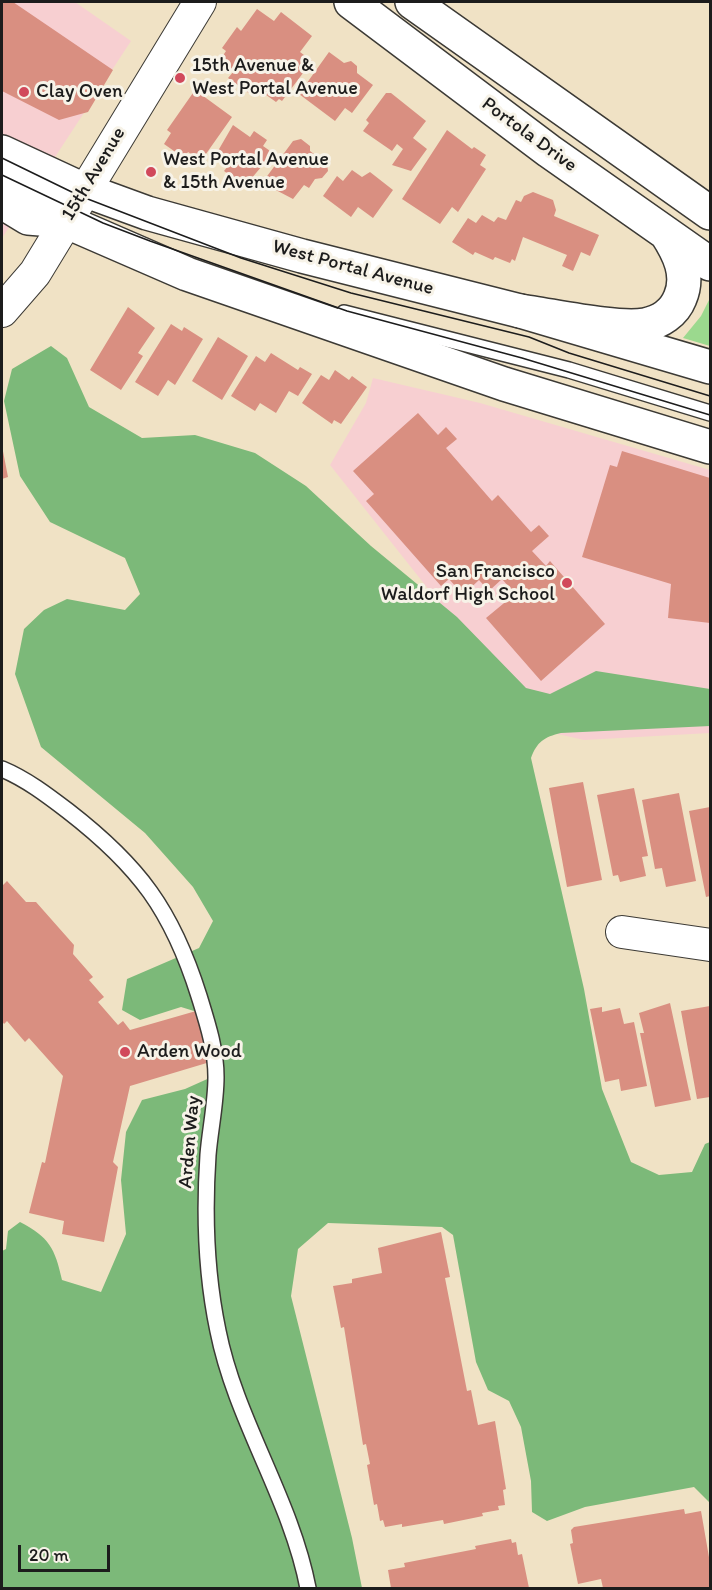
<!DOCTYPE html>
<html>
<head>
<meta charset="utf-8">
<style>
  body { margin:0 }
  #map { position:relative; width:712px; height:1590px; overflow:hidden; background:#f0e2c5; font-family:Itim,sans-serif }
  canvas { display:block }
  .frame { position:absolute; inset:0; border:3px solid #1c1c1c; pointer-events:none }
  .scale { position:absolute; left:18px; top:1545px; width:92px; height:27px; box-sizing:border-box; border:3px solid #1c1c1c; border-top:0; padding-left:8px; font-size:18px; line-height:21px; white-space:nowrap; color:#1c1c1c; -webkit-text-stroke:4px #f7f3e8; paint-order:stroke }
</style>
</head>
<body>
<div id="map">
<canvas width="712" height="1590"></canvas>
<div class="frame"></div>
<div class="scale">20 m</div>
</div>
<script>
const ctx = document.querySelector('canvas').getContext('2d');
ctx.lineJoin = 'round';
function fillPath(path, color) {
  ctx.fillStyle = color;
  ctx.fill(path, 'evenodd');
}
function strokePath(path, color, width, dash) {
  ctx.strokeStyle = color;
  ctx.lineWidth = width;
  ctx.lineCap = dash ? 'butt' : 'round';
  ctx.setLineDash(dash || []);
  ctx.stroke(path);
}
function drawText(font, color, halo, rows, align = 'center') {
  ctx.font = font + ' Itim,sans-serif';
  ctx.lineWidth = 6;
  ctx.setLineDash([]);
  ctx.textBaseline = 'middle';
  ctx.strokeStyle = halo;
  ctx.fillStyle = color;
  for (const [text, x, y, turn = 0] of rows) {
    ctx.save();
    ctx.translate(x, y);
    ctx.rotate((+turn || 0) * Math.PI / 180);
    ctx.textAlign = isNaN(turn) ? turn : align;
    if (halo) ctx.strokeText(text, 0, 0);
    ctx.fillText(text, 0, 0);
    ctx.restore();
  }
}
fillPath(new Path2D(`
  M2,2H75L131,41L2,238Z
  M373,378L480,403L710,470V733L584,740L540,730L330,465L366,403Z`), '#f7cfd1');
fillPath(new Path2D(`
  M710,298V346L683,338L701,316Z`), '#9bd98e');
fillPath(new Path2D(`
  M51,346L67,358L89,407L142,438L195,435L255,453L306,486L371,546L457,617L526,688L550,694L596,671L710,689V726L561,733C544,737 537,742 531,758L584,989L602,1089L631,1162L659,1175L692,1172L705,1144L710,1142V1503L694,1487L585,1507L547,1521L532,1512L531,1481L521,1427L509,1401L488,1390L476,1362L453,1235L442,1227L328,1223L298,1249L291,1296L352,1538L362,1588H2V1251L6,1249L8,1231L20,1222C49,1237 55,1248 62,1280L101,1292L126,1234L121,1180L126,1132L142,1100L185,1089L214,1076L207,1015L181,1007L140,1020L122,1010L127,979L199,948L213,921L193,887L145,833L41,747L15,674L24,629L44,610L67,599L125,610L140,594L125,558L50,522L20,476L4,401L12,369Z`), '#7cb979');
fillPath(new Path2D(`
  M2,2H13L113,70L88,112L59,120L2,91Z
  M257,9L274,21L281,12L312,36L300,52L312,61L282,101L279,99L276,102L255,87L250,94L228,78L234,71L220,60L226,51L222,48L237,27L241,31Z
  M329,52L344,63L351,61L357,66V73L373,85L352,113L345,108L335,121L299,94Z
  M195,90L232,117L201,161L188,152L184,158L164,144L171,133L167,130Z
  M386,93H391L426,121L413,138L427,149L411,171L392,165L403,149L397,144L392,151L363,131L369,123L366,120Z
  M233,125L250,137L254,131L267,140L263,146L273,153L245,186L224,171L228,166L215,156Z
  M447,130L472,149L474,147L486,155L480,165L486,169L458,212L452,207L440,224L402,199Z
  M301,139L310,146V151L327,164L328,171L322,178L315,179L309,188L304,185L293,199L272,188L271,183L265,179L293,141Z
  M352,170L362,177L370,172L393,190L373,218L358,207L351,217L323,196L337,176L343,181Z
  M533,192L553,200L556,210L554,216L599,235L590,256L581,252L573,271L562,266L567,255L523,237L515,261L512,259L510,263L495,257L493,260L475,252L473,255L452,242L468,218L476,223L482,215L494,222L498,217L506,220L516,200L521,202L524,196Z
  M128,307L155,328L138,353L143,356L121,390L90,370Z
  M171,324L182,331L184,327L203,339L175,385L168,380L158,396L135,382Z
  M218,337L248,356L222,400L192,381Z
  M271,353L298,370L300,367L312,374L298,396L289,391L276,413L260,403L255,411L231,396L256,356L265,362Z
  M335,370L349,380L352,376L367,387L341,424L334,420L332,424L302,403L321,375L329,380Z
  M418,413L438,435L446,427L457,439L446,448L492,501L498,495L531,532L539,525L549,536L532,551L546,566L550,561L605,624L541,681L486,618L515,594L502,579L489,591L479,580L463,595L449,579L441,586L366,501L374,494L353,471Z
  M2,446L8,477L2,479Z
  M622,451L710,478V623L668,618L671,584L582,557L610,465L617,467Z
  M583,782L602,880L567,887L549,788Z
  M634,788L648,856L642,857L646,876L620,882L618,875L613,876L597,795Z
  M679,793L696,881L666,887L662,868L655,869L642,800Z
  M710,807V896L706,897L689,811Z
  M7,881L26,902H36L74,945L73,954L93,977L89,980L104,997L98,1002L118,1025L123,1021L130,1030L196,1011L210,1062L130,1086L113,1162L118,1167L104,1242L62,1234L64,1221L29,1213L42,1162L45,1163L63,1076L29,1038L25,1042L7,1021L4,1024L2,1021V886Z
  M670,1003L691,1100L655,1107L640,1033H644L639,1013Z
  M710,1006V1097L697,1099L681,1011Z
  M602,1007V1012L620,1008L624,1024L634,1022L647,1086L621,1091L619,1079L605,1082L590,1009Z
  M441,1232L450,1277L445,1278L467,1391L471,1390L478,1425L495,1421L506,1489L503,1490L505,1505L498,1506L499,1510L482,1513L483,1516L444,1524L443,1520L402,1527V1524L385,1527L383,1520L380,1521L377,1504L374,1505L367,1465L370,1464L366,1444L363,1445L344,1327L341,1328L333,1286L352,1283V1279L382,1273L378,1248Z
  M684,1509L685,1514L701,1511L710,1563V1588H603L601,1579L578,1584L570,1544L573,1543L571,1530L574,1527Z
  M511,1539L512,1543L516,1542L518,1555L522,1554L529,1588H391L388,1570L405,1567L404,1563L476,1549L475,1546Z`), '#d98f81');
const service = new Path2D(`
  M344,313L569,370L710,413
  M2,769C26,779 47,795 68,811C139,866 172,910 199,996C207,1022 216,1049 216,1077C216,1103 210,1130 208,1155C204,1214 206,1274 218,1331C236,1421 291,1499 308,1588`);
const minor = new Path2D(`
  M2,311L35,273L200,2
  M622,932L710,945`);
const tertiary = new Path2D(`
  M2,152L84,190L147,213L302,256L520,311L710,367
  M2,178L41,197L65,221L187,274L504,384L710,447
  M2,202L28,218L65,221`);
const primary = new Path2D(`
  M351,2L549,151L710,264
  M412,2L710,213
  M520,311C551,315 617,330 645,325C660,322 674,313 680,298C690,275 679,253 666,233`);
strokePath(service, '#3c3a35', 18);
strokePath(minor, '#3c3a35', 34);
strokePath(tertiary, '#3c3a35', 36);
strokePath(primary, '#3c3a35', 36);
strokePath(service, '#fff', 15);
strokePath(minor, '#fff', 32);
strokePath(tertiary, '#fff', 33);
strokePath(primary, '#fff', 33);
strokePath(new Path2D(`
  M2,158L80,196L241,258L351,293L529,337L569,353L710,396
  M2,175L103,223L150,241L347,311L522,358L710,415`), '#1c1c1c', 1.5);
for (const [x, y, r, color] of [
  [180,78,6,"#d1495b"],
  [24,92,6,"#d1495b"],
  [151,172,6,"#d1495b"],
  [567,583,6,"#d1495b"],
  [125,1052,6,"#d1495b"]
]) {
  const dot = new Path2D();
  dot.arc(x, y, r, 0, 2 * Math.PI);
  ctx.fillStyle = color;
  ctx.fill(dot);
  strokePath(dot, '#f7f3e8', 2);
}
drawText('20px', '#1c1c1c', '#f7f3e8', [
  ["15th Avenue &",192,66],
  ["West Portal Avenue",192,89],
  ["Clay Oven",36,92],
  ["West Portal Avenue",163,160],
  ["& 15th Avenue",163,183],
  ["San Francisco",555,572,"right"],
  ["Waldorf High School",555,595,"right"],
  ["Arden Wood",137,1052]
], 'left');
drawText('20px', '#1c1c1c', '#f7f3e8', [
  ["Portola Drive",529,135,36],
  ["15th Avenue",94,174,-59],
  ["West Portal Avenue",353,268,15],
  ["Arden Way",190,1142,-85]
]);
</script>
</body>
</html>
